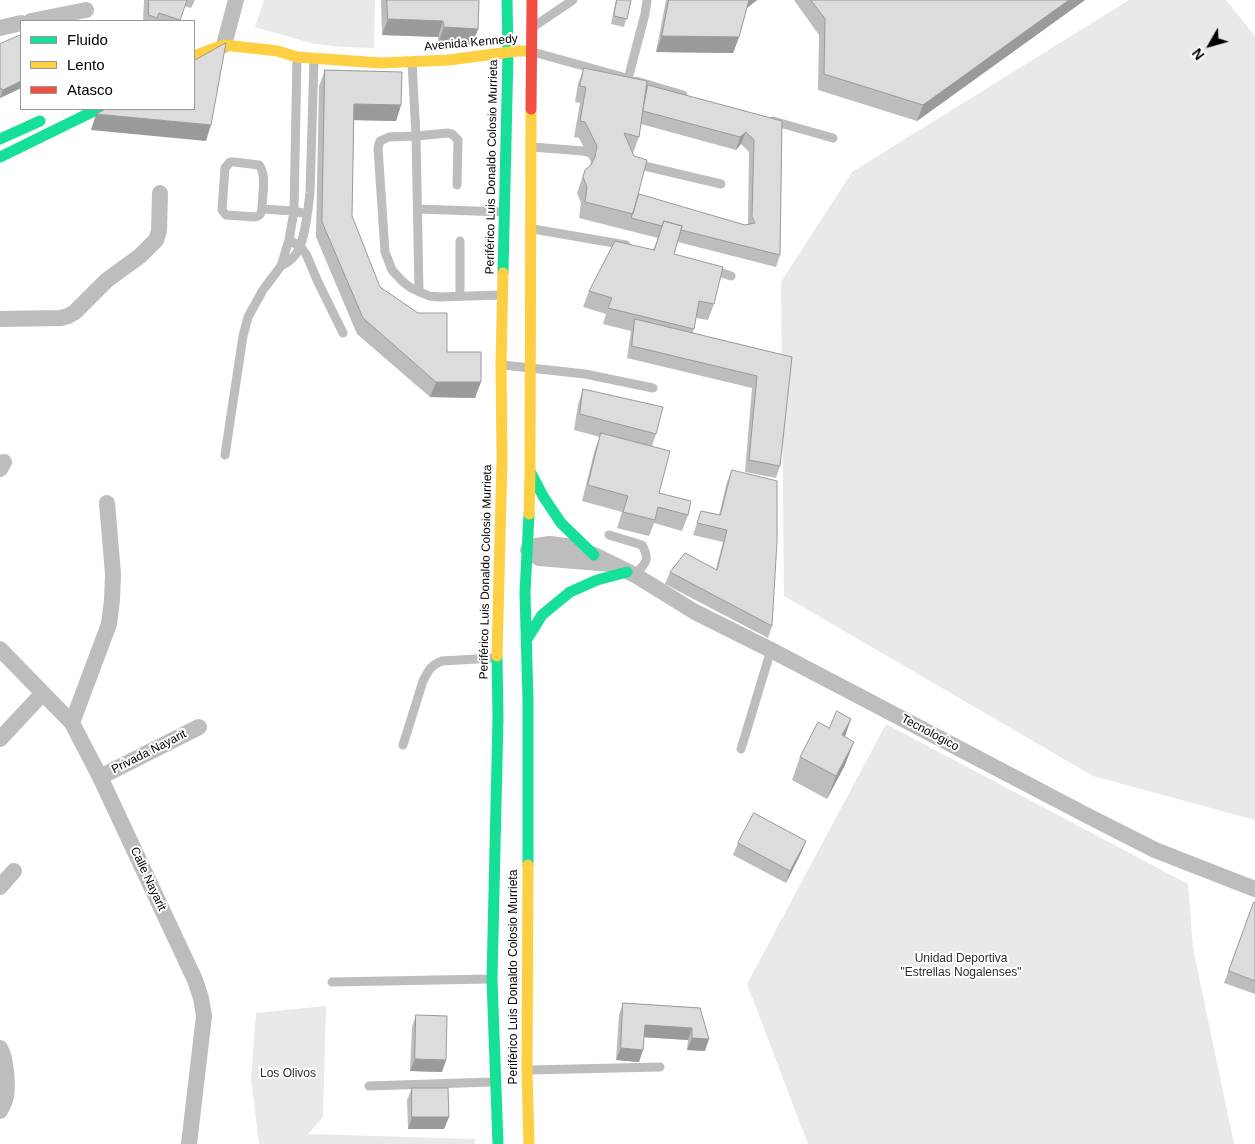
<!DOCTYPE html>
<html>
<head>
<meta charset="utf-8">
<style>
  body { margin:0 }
  #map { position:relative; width:1255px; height:1144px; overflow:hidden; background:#fff; font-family:Helvetica,sans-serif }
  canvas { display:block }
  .legend { position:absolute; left:20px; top:20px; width:175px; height:90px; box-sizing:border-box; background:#fff; border:1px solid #999; margin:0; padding:6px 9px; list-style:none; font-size:15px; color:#000 }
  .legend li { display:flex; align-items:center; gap:10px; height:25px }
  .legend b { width:25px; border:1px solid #999 }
  .north { position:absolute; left:1185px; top:20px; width:50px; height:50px; -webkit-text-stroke:4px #fff; paint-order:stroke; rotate:232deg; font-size:14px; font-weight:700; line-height:20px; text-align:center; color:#000 }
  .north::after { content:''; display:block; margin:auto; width:18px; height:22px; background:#000; clip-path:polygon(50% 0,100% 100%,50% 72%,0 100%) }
</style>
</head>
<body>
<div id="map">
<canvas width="1255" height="1144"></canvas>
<ul class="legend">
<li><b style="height:6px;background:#16e098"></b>Fluido</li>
<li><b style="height:6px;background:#ffcf43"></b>Lento</li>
<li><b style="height:6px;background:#f24e42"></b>Atasco</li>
</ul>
<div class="north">N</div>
</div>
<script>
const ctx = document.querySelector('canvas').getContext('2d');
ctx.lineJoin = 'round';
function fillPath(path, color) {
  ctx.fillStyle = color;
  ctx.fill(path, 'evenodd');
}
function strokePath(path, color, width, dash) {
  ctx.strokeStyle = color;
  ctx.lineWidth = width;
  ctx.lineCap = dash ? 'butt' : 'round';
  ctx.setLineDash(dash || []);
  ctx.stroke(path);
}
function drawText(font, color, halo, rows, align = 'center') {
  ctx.font = font + ' Helvetica,sans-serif';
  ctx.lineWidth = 4;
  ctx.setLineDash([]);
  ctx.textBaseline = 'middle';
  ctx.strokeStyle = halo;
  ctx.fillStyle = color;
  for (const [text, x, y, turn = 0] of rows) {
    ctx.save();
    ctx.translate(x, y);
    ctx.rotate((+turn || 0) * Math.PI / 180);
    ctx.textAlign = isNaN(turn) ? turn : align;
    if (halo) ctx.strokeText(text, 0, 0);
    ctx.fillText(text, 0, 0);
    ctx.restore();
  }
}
fillPath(new Path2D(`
  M264,0H375L374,48L344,47L314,44L255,27Z
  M1129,0H1226L1255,36V820L1093,776L784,596L781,282L852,172Z
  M886,724L1188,884L1193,948L1234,1144H808L747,984Z
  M326,1006L323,1117L308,1134L475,1139V1144H259L251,1078L256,1013Z`), '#e9e9e9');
strokePath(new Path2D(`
  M536,25L573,0
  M533,52L623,77
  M412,62L416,136L419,292
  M628,79L645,14L647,0
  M636,81L683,95
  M773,121L833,138
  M532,147L583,151L596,154
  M636,164L721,184
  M457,185L458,140L452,134L448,133L416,136L389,137L380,141L378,148L385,252L392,270L402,281L411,288L429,296L439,297L500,295
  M262,209C261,214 260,216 255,217L226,215L222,210L225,168L230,162H234L259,165C267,174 262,197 262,209L294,211L307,214
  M418,209L503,212
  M533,229L626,245
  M289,240L301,247L307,256L317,280L343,333
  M460,241V296
  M281,266C287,263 292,260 296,254C305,242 308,209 310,193L314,59
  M710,269L731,276
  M503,365L585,374L653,388
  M225,455L243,336L248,317L263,290L281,266L289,240L294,211L297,58
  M609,535L642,545C651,561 645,563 635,575
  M403,745L423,681C428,671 431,665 442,661L494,658
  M741,749L771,650
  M332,982L489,979
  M530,1070L660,1067
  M369,1086L492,1082`), '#bdbdbd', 9);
strokePath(new Path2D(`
  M31,21L86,10
  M0,28L21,23
  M224,45L236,0
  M0,319L61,318L68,316L75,312L107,280L140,256L156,240L159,231L160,193
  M0,469L4,462
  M611,564L539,558L528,550L535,546L550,544L574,547L594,555L635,575L695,612L771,650L1088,816L1155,850L1255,889
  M0,649L72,723L100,777L195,980L201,998L204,1016L189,1144
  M72,723L109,624L112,600L113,574L107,503
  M0,739L43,693
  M100,777L199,727
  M0,887L14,871
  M0,1048C6,1058 9,1088 5,1100C4,1104 2,1107 0,1111`), '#bdbdbd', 16);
strokePath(new Path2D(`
  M0,139L40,121
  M0,157L98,109
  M503,273L508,53L507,0
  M531,473L543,496L561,523L594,555
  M527,639L542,615L570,592L597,580L627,572
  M497,656L498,718L492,979L498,1144
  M528,865V700L525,593L529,514`), '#16e098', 11);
strokePath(new Path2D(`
  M194,56L224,45L278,51L297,57L381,63L449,60L517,51H525
  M529,514L530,472L531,109
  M497,656L502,458L501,365L503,273
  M528,865L527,1070L529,1144`), '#ffcf43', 11);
strokePath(new Path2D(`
  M531,109L532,0`), '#f24e42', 11);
fillPath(new Path2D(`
  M144,0H195L191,8L184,6L179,21H143Z
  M381,0H479L478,29L472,45L438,43V37L382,35Z
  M616,0H631L624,27L611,24Z
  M666,0H757L747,8L739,37L733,53L656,52Z
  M794,0H1085L917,121L818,90L819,35Z
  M0,44L21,88L0,98Z
  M584,68L645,91L648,85L782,121L780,255L776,267L678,242L674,254L714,304L708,320L696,318L693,333L792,357L780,466L776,478L745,472L752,388L627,358L631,331L603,324L606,314L583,307L589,291L653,250L658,238L579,218L581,203L577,193L585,170L590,166L591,162L579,138L574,137L580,103L575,102L578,84ZM641,124L736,150L741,144L749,152L748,224L745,225L635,206L634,156L632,152L633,153L639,137Z
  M325,70L401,105L396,121L354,120L352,216L380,287L447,352L475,398L430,397L357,334L316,237L319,86Z
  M583,389L656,434L652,446L659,493L688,515L682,531L654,523L649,536L617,528L622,512L582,501L595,449L600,437L574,430L578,405Z
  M732,470L772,626L768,638L665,584L670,572L716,569L723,542L693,535L701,511L719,515L727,482Z
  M845,737V765L827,799L792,780L800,757Z
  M806,841L801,853L786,883L733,855L738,843Z
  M1254,902H1255V994L1224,983Z
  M623,1003L700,1008L705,1051L687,1050L688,1040L644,1037L639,1062L616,1060L619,1015Z
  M416,1015L446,1060L442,1072L410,1071L412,1027Z
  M412,1088L449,1117L444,1129H408L407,1100Z`), '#bdbdbd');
fillPath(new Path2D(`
  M748,0H757L744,10Z
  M1069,0H1085L917,121L923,105Z
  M388,19L443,21L438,37L382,35Z
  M444,27L478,29L472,45L438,43Z
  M662,36L739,37L733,53L656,52Z
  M21,81V88L0,98L3,90Z
  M354,104L401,105L396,121L348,120Z
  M96,114L211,125L206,141L91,130Z
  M746,132L741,144L736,150L740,137Z
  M436,382H481L475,398L430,397Z
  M851,719L843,742L842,735Z
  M854,742L845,765L827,799L836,776Z
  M806,841L801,853L786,883L790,871Z
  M645,1025L692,1028L688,1040L641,1037Z
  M692,1038L709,1039L705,1051L687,1050Z
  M621,1048L643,1050L639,1062L616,1060Z
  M415,1059L446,1060L442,1072L410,1071Z
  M412,1117H449L444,1129H408Z`), '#9a9a9a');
const building = new Path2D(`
  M149,0H187L180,20L159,13L157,18L149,15Z
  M387,0H479L478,29L444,27L443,21L388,19Z
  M617,0H631L627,19L614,16Z
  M669,0H749L739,37L662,36Z
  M811,0H1069L923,105L824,74L825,19Z
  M21,35V81L3,90L0,88V44Z
  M226,43L211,125L96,114L106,109H194V61Z
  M584,68L647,81L639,137L624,133L634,156L647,160L633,214L585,202L587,187L583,177L585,170L591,165L595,157L597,146L585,122L580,121L586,87L580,86Z
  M325,70L402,72L401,105L354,104L352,216L380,287L418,313H447V352H481V382H436L363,318L322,222Z
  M648,85L782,121L780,255L681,230L682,226L664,221L662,226L631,218L639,194L745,225L755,223L752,217L754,140L746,132L740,137L643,111Z
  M664,221L682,226L674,254L723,267L714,304L699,301L694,329L608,308L612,298L589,291L615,241L654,250Z
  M635,319L792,357L780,466L749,460L757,376L632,346Z
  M583,389L663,407L656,434L580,414Z
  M601,433L670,451L659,493L691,501L688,515L658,507L655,520L623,512L628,496L588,485Z
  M732,470L777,481V541L772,626L670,572L685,553L717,570L727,530L697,523L701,511L720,515Z
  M837,711L851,719L842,735L854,742L836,776L800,757L818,722L829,728Z
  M754,813L806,841L790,871L738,843Z
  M1254,902H1255V981L1229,971Z
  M623,1003L700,1008L709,1039L692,1038V1028L645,1025L643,1050L621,1048Z
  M416,1015L447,1016L446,1060L415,1059Z
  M412,1088H448L449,1117H412Z`);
fillPath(building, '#dcdcdc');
strokePath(building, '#9a9a9a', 1);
drawText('12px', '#000', '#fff', [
  ["Avenida Kennedy",471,43,-5],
  ["Periférico Luis Donaldo Colosio Murrieta",492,167,-89],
  ["Periférico Luis Donaldo Colosio Murrieta",486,572,-89],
  ["Tecnologico",930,733,28],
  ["Privada Nayarit",149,752,-27],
  ["Calle Nayarit",148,879,65],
  ["Periférico Luis Donaldo Colosio Murrieta",514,977,-90]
]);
drawText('12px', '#2e2e2e', '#fff', [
  ["Unidad Deportiva",961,959],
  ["\"Estrellas Nogalenses\"",961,973],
  ["Los Olivos",288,1074]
]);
</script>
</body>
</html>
